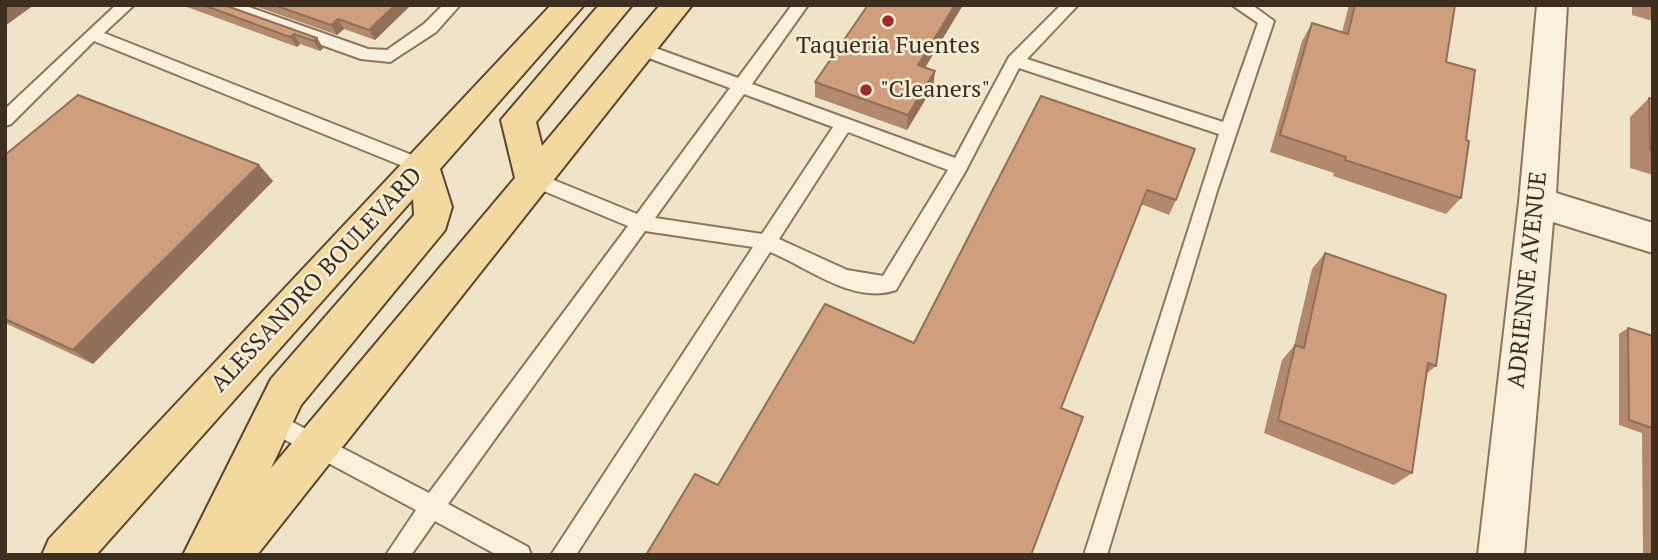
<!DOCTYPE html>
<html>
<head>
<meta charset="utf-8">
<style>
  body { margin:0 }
  #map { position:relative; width:1658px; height:560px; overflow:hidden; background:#f0e4c8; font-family:"PT Serif",serif }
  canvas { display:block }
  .frame { position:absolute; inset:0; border:7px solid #3d2e20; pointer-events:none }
</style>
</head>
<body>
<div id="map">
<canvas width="1658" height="560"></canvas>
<div class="frame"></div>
</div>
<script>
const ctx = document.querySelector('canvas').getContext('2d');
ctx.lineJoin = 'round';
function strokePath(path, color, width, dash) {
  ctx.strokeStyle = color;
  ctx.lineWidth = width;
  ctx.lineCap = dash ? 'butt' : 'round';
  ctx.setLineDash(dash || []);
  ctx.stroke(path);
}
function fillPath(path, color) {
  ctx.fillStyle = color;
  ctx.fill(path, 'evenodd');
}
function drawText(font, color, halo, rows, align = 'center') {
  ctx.font = font + ' "PT Serif",serif';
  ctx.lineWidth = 5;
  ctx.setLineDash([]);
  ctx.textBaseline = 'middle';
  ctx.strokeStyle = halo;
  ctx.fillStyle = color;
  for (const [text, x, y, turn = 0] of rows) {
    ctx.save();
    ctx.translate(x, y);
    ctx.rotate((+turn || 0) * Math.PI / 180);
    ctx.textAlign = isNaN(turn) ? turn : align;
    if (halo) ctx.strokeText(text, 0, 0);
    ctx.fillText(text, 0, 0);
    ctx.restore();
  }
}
const lane = new Path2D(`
  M116,5H134L104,33L427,161L430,166L427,171H415L94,41L11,124L5,126V109Z
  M218,5H243L368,49L387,50L424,24L443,5H460L436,32L390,62L361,59L221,9Z
  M792,5H808L752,84L955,158L1009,57L1061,5H1078L1027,59L1223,122L1258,23L1232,5H1252L1274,21L1217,191L1107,555H1084L1219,134L1019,68L965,172L896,290C853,305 808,267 770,252L576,555H551L753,247L645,231L448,504L528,547L531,555H497L435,521L411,555H386L416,510L263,428L259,421L263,414L270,411L277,414L429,493L628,226L527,184L524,179L527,174H539L637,214L730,88L635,53L633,49L635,45H647L738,78ZM744,94L833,127L762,234L655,218ZM848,132L948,170L883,276L847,270L779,239Z`);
const street = new Path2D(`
  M1537,5H1567L1556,193L1653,223V253L1553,222L1524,555H1478L1519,202Z`);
const primary = new Path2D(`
  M551,5H584L440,169L452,207L445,230L301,405L271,468L515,178L501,120L599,5H632L536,122L542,146L660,5H692L257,555H183L271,379L414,215L413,199L96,555H42L49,539Z`);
strokePath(lane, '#8d765c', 4);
strokePath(street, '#8d765c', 4);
strokePath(primary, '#5b4430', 4);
fillPath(lane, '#faf1dc');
fillPath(street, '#faf1dc');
fillPath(primary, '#f3d9a0');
fillPath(new Path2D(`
  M186,5H224L317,38L323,48L320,51L300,44L297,47L187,7Z
  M252,5H411L375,40L344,29L337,35Z
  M868,5H963L925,67L935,71L933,87L907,130L815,97V82Z
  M1349,5H1455L1446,62L1466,140L1461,198L1446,214L1333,176L1334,173L1270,152L1302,41L1312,23L1342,32Z
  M1632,5H1653V21L1632,15Z
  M1041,96L1176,200L1169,215L1141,204L718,485L914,343Z
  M1649,98L1653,99V175L1630,168V117Z
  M5,155L259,165L273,181L93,364L5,323Z
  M1325,253L1436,366L1426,374L1412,473L1394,485L1264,433L1282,360L1294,346L1312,269Z
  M1628,328L1653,336V555H1643L1642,433L1619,425V334Z`), '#b2896c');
fillPath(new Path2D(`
  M5,5H34L5,26Z
  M395,5H411L375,40L369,30Z
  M955,5H963L917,81L918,65Z
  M338,19L344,29L337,35L331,25Z
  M294,34L300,44L297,47L290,37Z
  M317,38L323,48L320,51L314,41Z
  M935,71L933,87L907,130L908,115Z
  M259,165L273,181L93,364L73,350Z`), '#916f58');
const building = new Path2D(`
  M203,5H224L317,38L314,41L294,34L290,37Z
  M274,5H395L369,30L338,19L331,25Z
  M868,5H955L918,65L935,71L908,115L815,82Z
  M1355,5H1455L1446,62L1475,70L1466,140L1469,141L1461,198L1345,160L1346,157L1280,135L1312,23L1348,34Z
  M78,95L259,165L73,350L5,319V155Z
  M1041,96L1195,149L1176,200L1147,190L1061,408L1083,417L1031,555H646L695,474L718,485L825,304L914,343Z
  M1649,98L1653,99V151L1650,150Z
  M1325,253L1446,295L1436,366L1428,363L1412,473L1278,420L1295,345L1304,348Z
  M1628,328L1653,336V525L1652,428L1629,420Z`);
fillPath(building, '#cf9f7d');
strokePath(building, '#916f58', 2);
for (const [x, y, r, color] of [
  [888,21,7,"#9e2a2b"],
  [866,90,7,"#9e2a2b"]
]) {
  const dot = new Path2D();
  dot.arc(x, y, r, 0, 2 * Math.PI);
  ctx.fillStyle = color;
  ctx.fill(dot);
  strokePath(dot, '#f7eed8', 2.5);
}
drawText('24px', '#3d2e20', '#f7eed8', [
  ["Taqueria Fuentes",888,46],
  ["\"Cleaners\"",880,90,"left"]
]);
drawText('24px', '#3d2e20', '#f7eed8', [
  ["ALESSANDRO BOULEVARD",317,280,-47],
  ["ADRIENNE AVENUE",1528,280,-84]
]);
</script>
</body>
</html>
